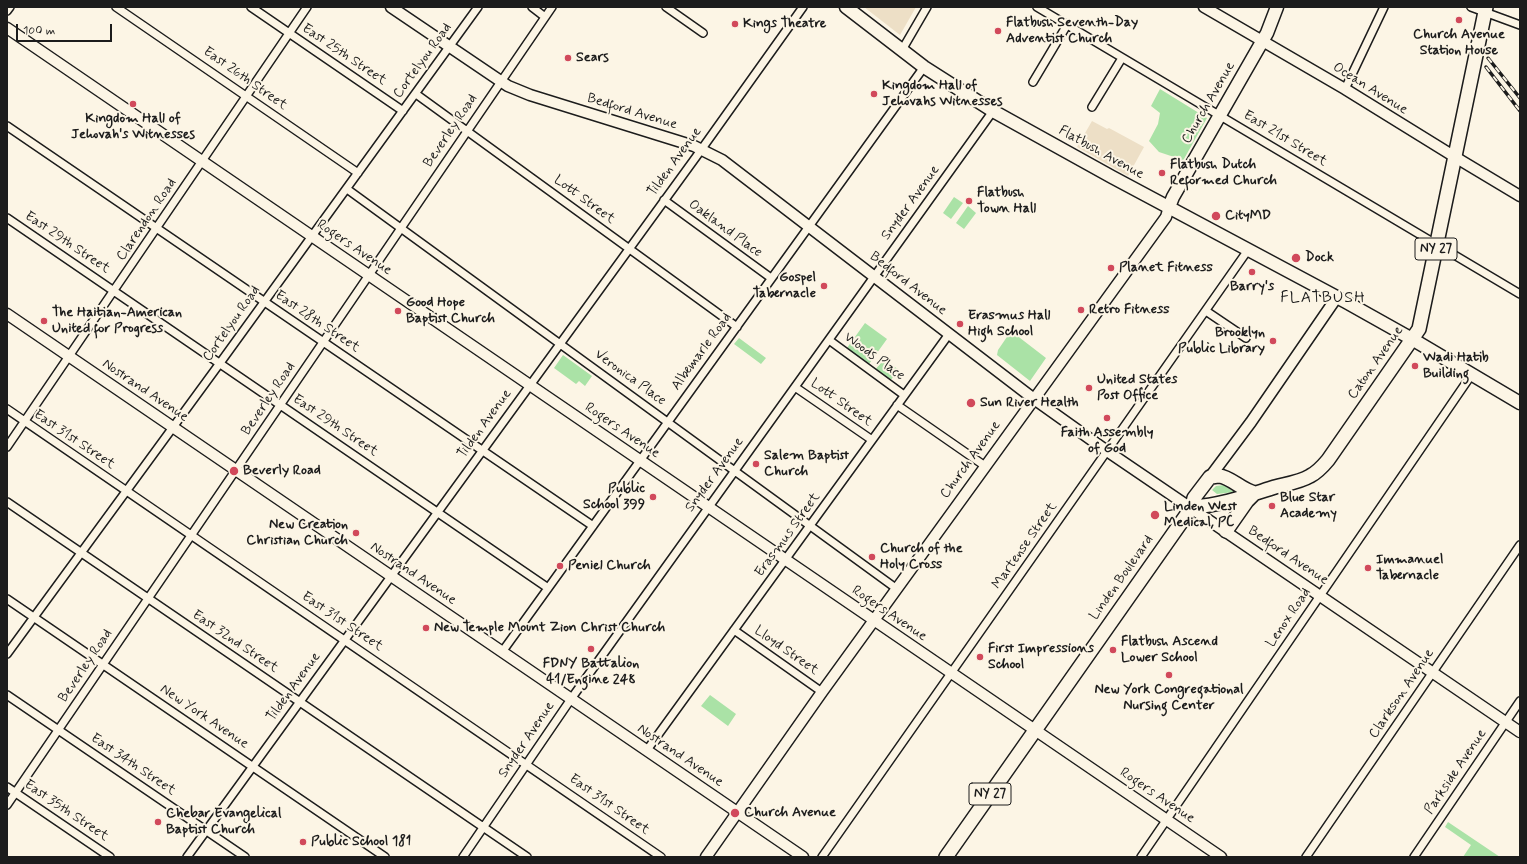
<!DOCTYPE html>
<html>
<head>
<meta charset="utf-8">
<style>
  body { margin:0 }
  #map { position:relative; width:1527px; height:864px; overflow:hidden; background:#fcf5e5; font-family:Mynerve,sans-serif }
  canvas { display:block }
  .frame { position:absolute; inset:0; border:8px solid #1c1c1c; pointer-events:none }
  .scale { position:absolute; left:16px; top:24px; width:96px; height:18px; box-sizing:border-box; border:2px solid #1c1c1c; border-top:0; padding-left:5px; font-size:12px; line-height:14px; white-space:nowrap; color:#1c1c1c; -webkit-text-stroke:3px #fcf5e5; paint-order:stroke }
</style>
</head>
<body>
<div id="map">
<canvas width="1527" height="864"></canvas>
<div class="frame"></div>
<div class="scale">100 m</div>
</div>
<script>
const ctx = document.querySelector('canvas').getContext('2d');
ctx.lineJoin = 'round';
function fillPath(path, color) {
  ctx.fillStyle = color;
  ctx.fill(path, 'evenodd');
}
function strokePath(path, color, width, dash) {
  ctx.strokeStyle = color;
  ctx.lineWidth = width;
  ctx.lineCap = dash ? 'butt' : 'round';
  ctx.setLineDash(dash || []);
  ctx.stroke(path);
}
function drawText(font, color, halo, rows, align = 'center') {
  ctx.font = font + ' Mynerve,sans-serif';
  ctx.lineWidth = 4;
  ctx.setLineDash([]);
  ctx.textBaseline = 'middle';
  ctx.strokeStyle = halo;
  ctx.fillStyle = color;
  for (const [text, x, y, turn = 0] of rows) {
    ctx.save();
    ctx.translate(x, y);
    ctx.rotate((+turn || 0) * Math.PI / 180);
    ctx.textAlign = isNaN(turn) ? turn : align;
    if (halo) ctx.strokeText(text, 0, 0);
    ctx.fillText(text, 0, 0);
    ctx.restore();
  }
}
fillPath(new Path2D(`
  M864,7H916L900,35Z
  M1092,121L1107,129L1109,128L1144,147L1128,176L1077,147Z`), '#eddfc6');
fillPath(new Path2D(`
  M1160,89L1207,118L1180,166L1175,162L1174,157L1159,152L1149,141L1158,124L1160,113L1151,106Z
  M954,197L963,203L951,219L943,213Z
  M968,206L976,213L964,229L956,223Z
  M865,323L887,339L869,364L847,348Z
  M1011,331L1046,358L1030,381L997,355L998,350Z
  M739,338L766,358L761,364L734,344Z
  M563,355L592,376L585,386L579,381L576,384L554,368Z
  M884,359L899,370L890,381L875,370Z
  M1224,485L1234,492L1217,494L1212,490L1216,486Z
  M710,695L736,714L728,726L701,706Z
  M1448,822L1500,857H1463L1471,845L1445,827Z`), '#aae2a6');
const street = new Path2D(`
  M116,7L358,173
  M251,7L403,111
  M532,7L545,17
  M666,7L703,33
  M1037,7L1520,294
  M1471,7L1520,25
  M7,11L10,7
  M902,50L927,7
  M1033,82L1067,25
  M1345,89L1384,7
  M416,94L737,327
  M1092,107L1122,58
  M7,126L593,526
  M347,189L897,589
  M664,200L771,278
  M7,218L548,588
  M1206,311L1246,338
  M829,340L904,395
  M795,387L872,440
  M897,405L985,466
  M7,409L661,857
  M7,447L307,7
  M7,502L527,857
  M7,599L385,857
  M734,630L822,692
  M502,652L924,67
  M7,654L220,363L478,7
  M7,695L245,857
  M647,750L949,334
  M7,787L110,857
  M7,805L552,7
  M187,857L696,157L803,7
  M463,857L571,699L993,111
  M822,857L1248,250
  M1141,857L1472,374
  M1306,857L1520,545
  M1414,857L1520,701`);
const secondary = new Path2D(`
  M391,7L496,78L508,86L530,95L694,146L722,160L1034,399L1107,451L1520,732
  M1204,7L1345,89L1455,157L1520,196
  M7,28L1221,857
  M7,314L803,857
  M1210,477L1251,422L1337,297
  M706,857L822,692L1166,217L1169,207`);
const primary = new Path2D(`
  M846,7L924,67L993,111L1112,177L1346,302L1412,339L1520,403
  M1169,207L1173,197L1267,33L1277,7`);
const highway = new Path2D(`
  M1192,507C1222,505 1246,496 1275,487C1286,484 1300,482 1310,476C1318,472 1323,466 1328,460L1419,329L1486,7
  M1226,531L1247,501L1254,494
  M946,857L1192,507L1194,498L1210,477C1213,477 1216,476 1219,476C1231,477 1241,490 1255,493`);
strokePath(street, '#1c1c1c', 10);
strokePath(secondary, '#1c1c1c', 13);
strokePath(primary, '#1c1c1c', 15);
strokePath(highway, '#1c1c1c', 16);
strokePath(street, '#fcf5e5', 7);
strokePath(secondary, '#fcf5e5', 10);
strokePath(primary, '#fcf5e5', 12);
strokePath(highway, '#fcf5e5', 13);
const rail = new Path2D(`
  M1488,58L1520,98
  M1486,67L1520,111`);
strokePath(rail, '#1c1c1c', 3.5);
strokePath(rail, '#fcf5e5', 2, [6]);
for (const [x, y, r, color] of [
  [1459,20,4,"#d1495b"],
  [735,24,4,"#d1495b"],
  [998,31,4,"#d1495b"],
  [568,58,4,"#d1495b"],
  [874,94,4,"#d1495b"],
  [133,104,4,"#d1495b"],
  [1162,173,4,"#d1495b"],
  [969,201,4,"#d1495b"],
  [1216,216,5,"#d1495b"],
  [1296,258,5,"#d1495b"],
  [1111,268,4,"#d1495b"],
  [1252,272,4,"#d1495b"],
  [824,286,4,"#d1495b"],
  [1081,310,4,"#d1495b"],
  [398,311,4,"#d1495b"],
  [44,321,4,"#d1495b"],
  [960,324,4,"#d1495b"],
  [1273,341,4,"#d1495b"],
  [1415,366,4,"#d1495b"],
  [1089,388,4,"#d1495b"],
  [971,403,5,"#d1495b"],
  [1107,418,4,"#d1495b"],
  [756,464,4,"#d1495b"],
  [234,471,5,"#d1495b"],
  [653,497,4,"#d1495b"],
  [1272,506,4,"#d1495b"],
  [1155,515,5,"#d1495b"],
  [356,533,4,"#d1495b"],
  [872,557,4,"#d1495b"],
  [560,566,4,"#d1495b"],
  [1368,568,4,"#d1495b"],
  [426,628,4,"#d1495b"],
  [591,649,4,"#d1495b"],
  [1113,650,4,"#d1495b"],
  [980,657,4,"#d1495b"],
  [1169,675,4,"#d1495b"],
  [735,813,5,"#d1495b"],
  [158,822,4,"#d1495b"],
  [303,842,4,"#d1495b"]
]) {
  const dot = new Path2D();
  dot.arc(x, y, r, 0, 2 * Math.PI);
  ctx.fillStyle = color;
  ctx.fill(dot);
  strokePath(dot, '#fcf5e5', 1.5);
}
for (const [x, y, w] of [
  [1436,249,42],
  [990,794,42]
]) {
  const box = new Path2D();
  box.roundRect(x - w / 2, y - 11, w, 22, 3);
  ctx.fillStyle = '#fcf5e5';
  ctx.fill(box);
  strokePath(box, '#1c1c1c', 1);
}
drawText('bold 13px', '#1c1c1c', null, [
  ["NY 27",1436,249],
  ["NY 27",990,794]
]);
drawText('bold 14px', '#1c1c1c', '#fcf5e5', [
  ["Flatbush Seventh-Day",1006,23],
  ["Adventist Church",1006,39],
  ["Kings Theatre",743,24],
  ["Church Avenue",1459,35,"center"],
  ["Station House",1459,51,"center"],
  ["Sears",576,58],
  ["Kingdom Hall of",882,86],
  ["Jehovahs Witnesses",882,102],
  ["Kingdom Hall of",133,119,"center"],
  ["Jehovah's Witnesses",133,135,"center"],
  ["Flatbush Dutch",1170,165],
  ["Reformed Church",1170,181],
  ["Flatbush",977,193],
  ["Town Hall",977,209],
  ["CityMD",1225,216],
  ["Dock",1305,258],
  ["Planet Fitness",1119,268],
  ["Gospel",816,278,"right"],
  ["Tabernacle",816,294,"right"],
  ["Barry's",1252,287,"center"],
  ["Good Hope",406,303],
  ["Baptist Church",406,319],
  ["Retro Fitness",1089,310],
  ["The Haitian-American",52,313],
  ["United for Progress",52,329],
  ["Erasmus Hall",968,316],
  ["High School",968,332],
  ["Brooklyn",1265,333,"right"],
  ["Public Library",1265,349,"right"],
  ["Wadi Hatib",1423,358],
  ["Building",1423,374],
  ["United States",1097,380],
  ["Post Office",1097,396],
  ["Sun River Health",980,403],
  ["Faith Assembly",1107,433,"center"],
  ["of God",1107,449,"center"],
  ["Salem Baptist",764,456],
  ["Church",764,472],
  ["Beverly Road",243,471],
  ["Public",645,489,"right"],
  ["School 399",645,505,"right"],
  ["Blue Star",1280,498],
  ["Academy",1280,514],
  ["Linden West",1164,507],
  ["Medical, PC",1164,523],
  ["New Creation",348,525,"right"],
  ["Christian Church",348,541,"right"],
  ["Church of the",880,549],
  ["Holy Cross",880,565],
  ["Immanuel",1376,560],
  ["Tabernacle",1376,576],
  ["Peniel Church",568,566],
  ["New Temple Mount Zion Christ Church",434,628],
  ["Flatbush Ascend",1121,642],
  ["Lower School",1121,658],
  ["First Impressions",988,649],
  ["School",988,665],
  ["FDNY Battalion",591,664,"center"],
  ["41/Engine 248",591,680,"center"],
  ["New York Congregational",1169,690,"center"],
  ["Nursing Center",1169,706,"center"],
  ["Church Avenue",744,813],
  ["Chebar Evangelical",166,814],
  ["Baptist Church",166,830],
  ["Public School 181",311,842]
], 'left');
drawText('14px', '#1c1c1c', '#fcf5e5', [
  ["East 25th Street",344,55,34],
  ["Cortelyou Road",423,61,-54],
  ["East 26th Street",245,79,35],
  ["Ocean Avenue",1370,89,32],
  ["Church Avenue",1209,103,-60],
  ["Bedford Avenue",632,112,17],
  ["Beverley Road",451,131,-56],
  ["East 21st Street",1285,139,31],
  ["Flatbush Avenue",1101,153,29],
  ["Tilden Avenue",675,162,-54],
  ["Lott Street",584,200,36],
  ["Snyder Avenue",911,203,-54],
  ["Clarendon Road",147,220,-56],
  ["Oakland Place",725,229,36],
  ["East 29th Street",67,243,34],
  ["Rogers Avenue",354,248,34],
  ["Bedford Avenue",908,284,38],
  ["East 28th Street",317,322,34],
  ["Cortelyou Road",232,324,-55],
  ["Albemarle Road",702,352,-54],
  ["Woods Place",874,357,36],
  ["Caton Avenue",1376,363,-55],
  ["Veronica Place",630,378,36],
  ["Nostrand Avenue",145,391,34],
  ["Beverley Road",269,399,-56],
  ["Lott Street",841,403,35],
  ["Tilden Avenue",485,424,-54],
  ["East 29th Street",335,426,34],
  ["Rogers Avenue",622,431,34],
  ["East 31st Street",74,440,34],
  ["Church Avenue",971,460,-54],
  ["Snyder Avenue",715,475,-54],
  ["Erasmus Street",788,535,-54],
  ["Martense Street",1025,546,-55],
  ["Bedford Avenue",1288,556,34],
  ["Nostrand Avenue",413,574,34],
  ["Linden Boulevard",1122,578,-55],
  ["Rogers Avenue",889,614,34],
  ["Lenox Road",1289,618,-56],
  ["East 31st Street",342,622,34],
  ["East 32nd Street",235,642,34],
  ["Lloyd Street",786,651,35],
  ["Beverley Road",86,666,-56],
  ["Tilden Avenue",294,687,-54],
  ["Clarkson Avenue",1402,694,-56],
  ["New York Avenue",204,717,34],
  ["Snyder Avenue",527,740,-56],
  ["Nostrand Avenue",680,756,34],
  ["East 34th Street",133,765,34],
  ["Parkside Avenue",1456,772,-56],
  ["Rogers Avenue",1157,796,34],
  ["East 31st Street",609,805,35],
  ["East 35th Street",66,811,34]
]);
ctx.letterSpacing = '1px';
drawText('16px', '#1c1c1c', '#fcf5e5', [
  ["FLATBUSH",1323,299]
]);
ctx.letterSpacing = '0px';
</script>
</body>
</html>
